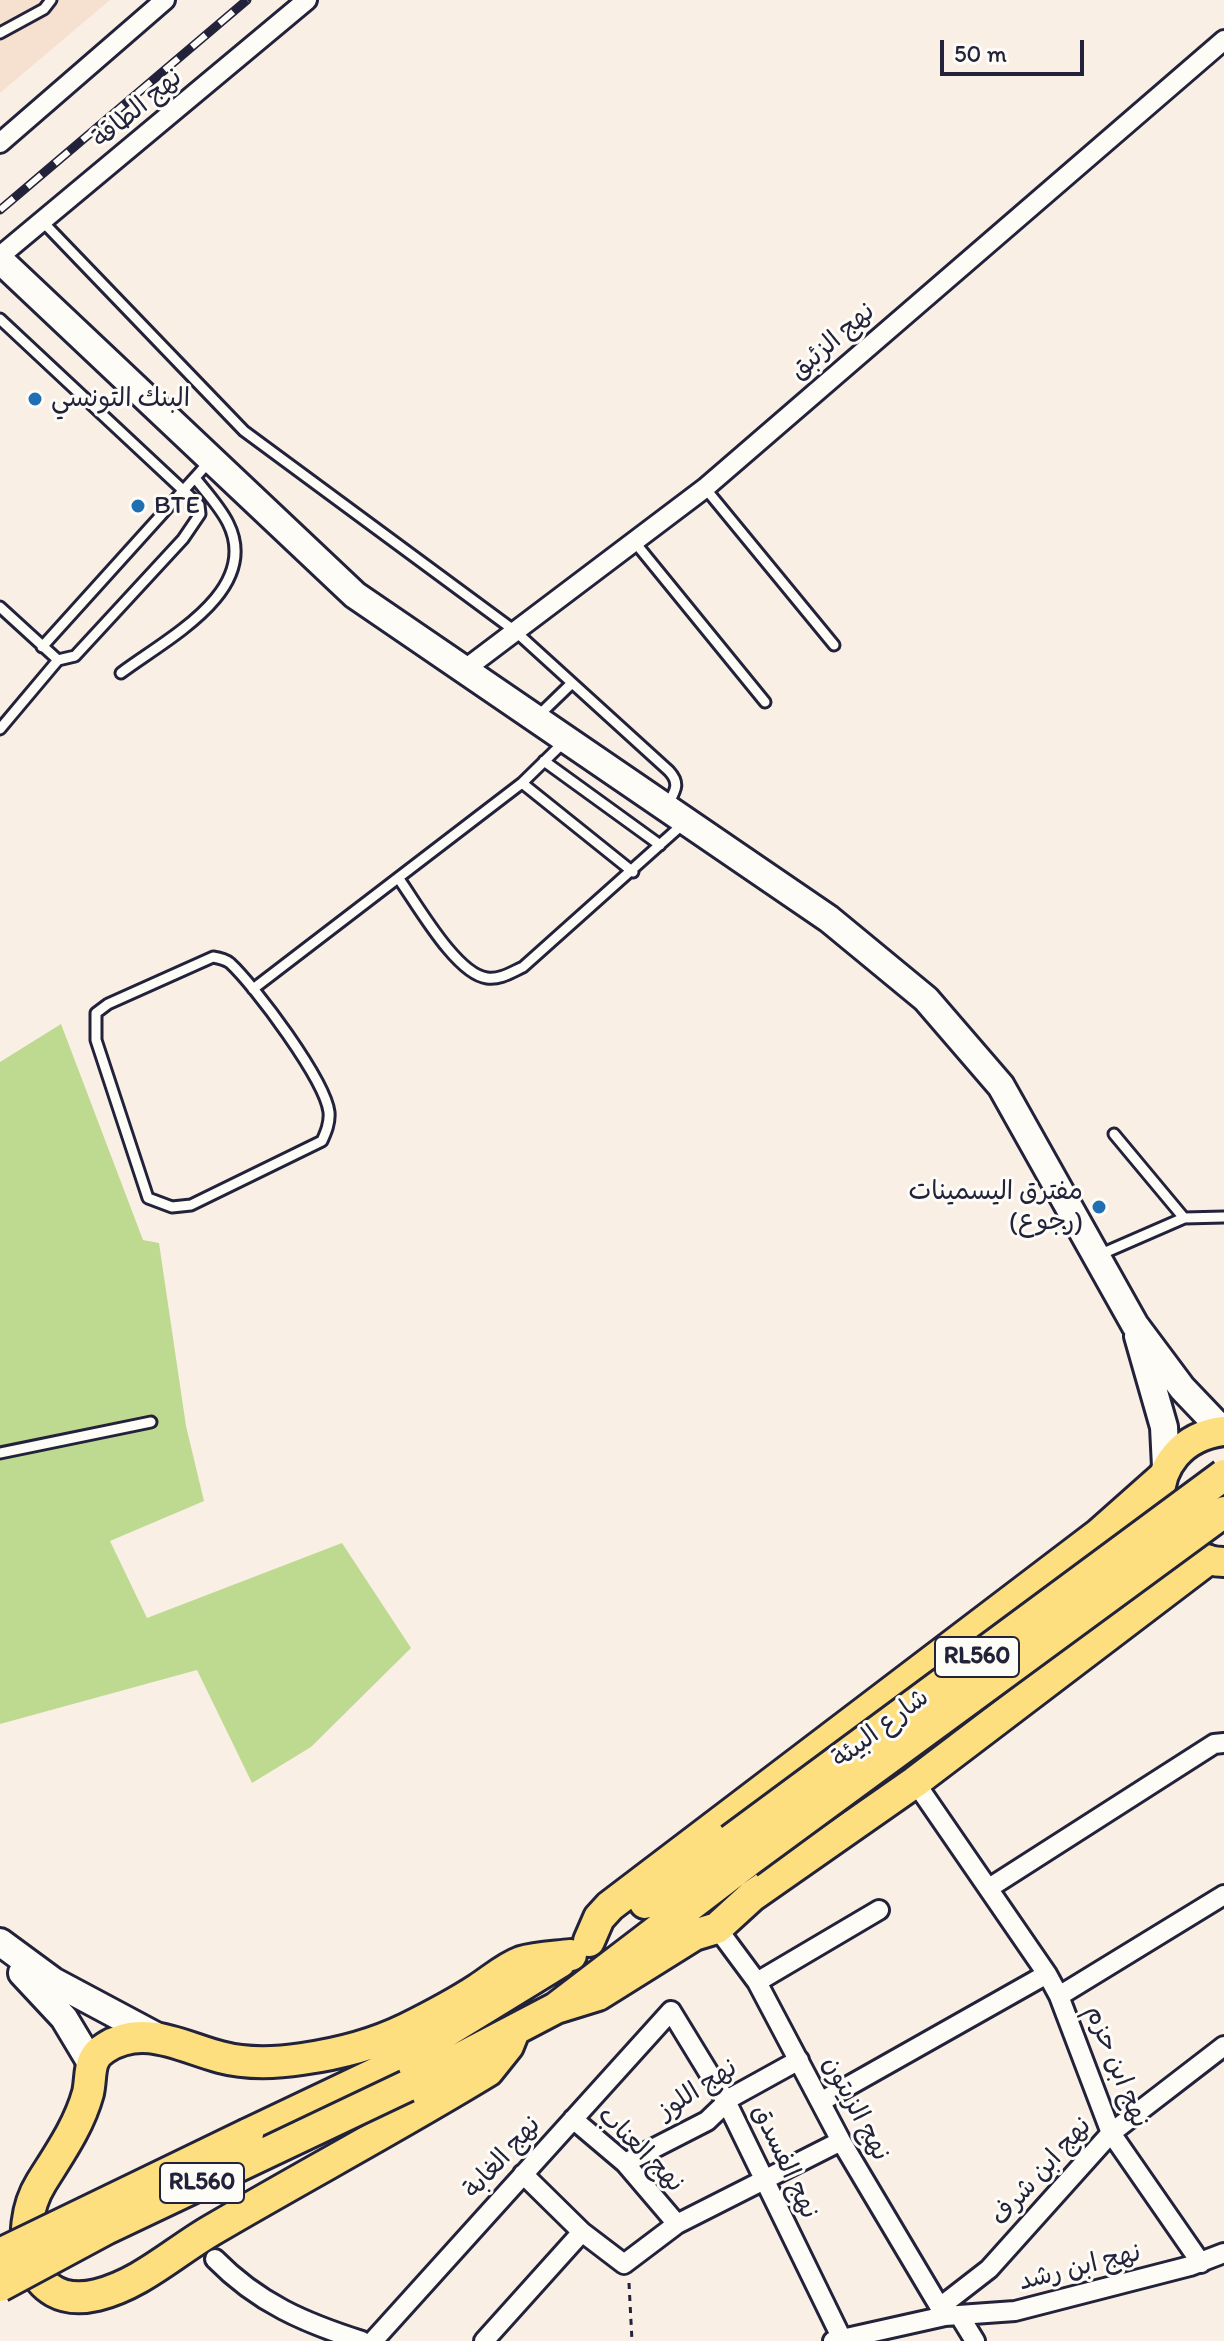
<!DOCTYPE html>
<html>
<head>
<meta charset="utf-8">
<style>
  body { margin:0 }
  #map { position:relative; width:1224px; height:2341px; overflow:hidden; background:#faefe5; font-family:Itim,sans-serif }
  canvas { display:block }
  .scale { position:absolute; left:940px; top:40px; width:144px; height:36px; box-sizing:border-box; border:4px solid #22223b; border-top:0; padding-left:10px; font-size:24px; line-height:28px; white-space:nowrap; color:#22223b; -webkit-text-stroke:6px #fdfcf7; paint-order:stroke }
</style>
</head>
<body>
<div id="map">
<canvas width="1224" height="2341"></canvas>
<div class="scale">50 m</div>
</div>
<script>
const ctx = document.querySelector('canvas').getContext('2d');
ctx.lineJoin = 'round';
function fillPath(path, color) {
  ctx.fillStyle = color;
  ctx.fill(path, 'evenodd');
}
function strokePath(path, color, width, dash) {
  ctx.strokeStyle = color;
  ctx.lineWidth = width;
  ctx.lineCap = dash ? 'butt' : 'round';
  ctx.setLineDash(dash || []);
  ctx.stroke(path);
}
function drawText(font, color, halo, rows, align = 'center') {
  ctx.font = font + ' Itim,"Playpen Sans Arabic",sans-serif';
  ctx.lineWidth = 6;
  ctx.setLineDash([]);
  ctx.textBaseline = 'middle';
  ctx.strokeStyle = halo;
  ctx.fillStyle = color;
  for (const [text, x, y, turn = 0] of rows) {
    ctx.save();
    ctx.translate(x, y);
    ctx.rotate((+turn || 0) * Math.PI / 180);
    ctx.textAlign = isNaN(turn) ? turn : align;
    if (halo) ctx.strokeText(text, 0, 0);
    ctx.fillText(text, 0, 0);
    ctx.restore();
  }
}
fillPath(new Path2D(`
  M0,0H110L0,93Z`), '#f6e0d0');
fillPath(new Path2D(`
  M61,1024L143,1240L159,1243L186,1426L204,1501L110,1541L147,1618L342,1543L411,1648L311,1747L252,1783L197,1670L0,1724V1062Z`), '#beda91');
const service = new Path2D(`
  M0,33L44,9L51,0
  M43,222L244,431L515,631L669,771C681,784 675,791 667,806
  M0,319L184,491L199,505L200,514L183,539L75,656L58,660L0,607
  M705,488L834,645
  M633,540L765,702
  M42,647L209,462
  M121,673C166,639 262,591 228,523C220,507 206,492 195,478
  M537,717L572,683
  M0,729L58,660
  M544,761L660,845
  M522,783L633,872
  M399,879C417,904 456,974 487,978C500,980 512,972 523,967L683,824
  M213,957C219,958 225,959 230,963C255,986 325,1080 329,1112C330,1123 326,1132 322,1141L191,1205L172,1207L148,1198L96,1040V1013L108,1004Z
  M253,989L522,783L565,741
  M1114,1134L1184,1218
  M1099,1255L1184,1218L1224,1217
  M0,1453L151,1422`);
const minor = new Path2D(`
  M0,143L165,0
  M0,256L307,0
  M464,670L705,488L1224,40
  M915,1782L1047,1974L1059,1996L1111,2133L1201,2263
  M989,1888L1214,1744L1224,1743
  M717,1928L757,1982L841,2141L945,2316
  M757,1982L879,1910
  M1059,1996L1224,1895
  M822,2101L1047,1974
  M573,2119L625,2163L677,2224L841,2141
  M625,2163L707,2121L732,2097L799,2060
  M523,2174L582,2232
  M215,2259C258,2303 305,2323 362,2341
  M940,2307L989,2269L1111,2133L1224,2046
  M959,2315L975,2341
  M373,2341L671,2011L726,2101L842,2339
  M484,2341L582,2232L624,2264L677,2224
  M833,2341L945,2316L1015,2311L1190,2266L1224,2253`);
const secondary = new Path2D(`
  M0,260L355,595L829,919L926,999L1001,1086L1135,1325L1182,1388L1223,1431
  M1138,1336L1164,1427L1166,1467
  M0,1942L53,1981L156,2036
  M22,1973L64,2018L91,2063`);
const primary = new Path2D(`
  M1224,1431C1137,1441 1140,1559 1224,1562`);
const trunk = new Path2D(`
  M645,1903L731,1840
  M589,1941L599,1918L610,1906L1099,1534L1161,1479
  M556,2008L598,1995L694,1935L717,1928L752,1896L915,1782L1207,1560
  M514,2031L508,2046L488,2071C398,2126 304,2176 212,2230C174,2252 141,2284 97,2295C26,2312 12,2230 41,2183C59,2154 79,2126 88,2093C92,2075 87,2059 105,2048C143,2023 182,2047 220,2057C246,2064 276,2063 302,2059C338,2054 373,2045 406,2029C430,2017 455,2004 478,1989C492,1980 505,1968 521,1962C537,1957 555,1957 571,1955
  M407,2086L556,2008L747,1862
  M248,2134L387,2068L560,1962`);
strokePath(service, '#22223b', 15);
strokePath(minor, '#22223b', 24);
strokePath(secondary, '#22223b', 32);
strokePath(primary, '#22223b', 34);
strokePath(trunk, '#22223b', 36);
strokePath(new Path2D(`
  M629,2283L632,2341`), '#22223b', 3, [6, 6]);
strokePath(service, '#fdfcf7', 9);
strokePath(minor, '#fdfcf7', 18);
strokePath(secondary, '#fdfcf7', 26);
strokePath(primary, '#fedf80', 28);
strokePath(trunk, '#fedf80', 30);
const rail = new Path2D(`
  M0,210L247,0`);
strokePath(rail, '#22223b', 9);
strokePath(rail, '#fdfcf7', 6, [18]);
const trunkBridge = new Path2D(`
  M731,1840L1224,1475
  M747,1862L1224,1512
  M0,2254L248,2134
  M0,2286L106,2229L407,2086`);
strokePath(trunkBridge, '#22223b', 36, []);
strokePath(trunkBridge, '#fedf80', 30);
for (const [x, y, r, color] of [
  [35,399,8,"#1f6fb2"],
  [138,506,8,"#1f6fb2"],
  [1099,1207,8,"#1f6fb2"]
]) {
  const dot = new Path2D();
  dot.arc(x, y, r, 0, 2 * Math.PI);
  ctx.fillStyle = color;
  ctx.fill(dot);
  strokePath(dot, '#fdfcf7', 3);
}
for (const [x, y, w] of [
  [977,1657,84],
  [202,2183,84]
]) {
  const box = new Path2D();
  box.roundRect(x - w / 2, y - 20, w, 40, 6);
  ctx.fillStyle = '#fdfcf7';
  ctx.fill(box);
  strokePath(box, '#22223b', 2);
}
drawText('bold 24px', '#22223b', null, [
  ["RL560",977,1657],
  ["RL560",202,2183]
]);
drawText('26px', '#22223b', '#fdfcf7', [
  ["نهج الطاقة",138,109,-40],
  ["نهج الزئبق",833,342,-41],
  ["شارع البيئة",881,1729,-37],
  ["نهج ابن حزم",1116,2067,68],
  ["نهج اللوز",698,2090,-33],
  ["نهج الزيتون",855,2109,62],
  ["نهج العناب",640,2150,45],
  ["نهج الغابة",503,2158,-48],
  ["نهج الفسدق",784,2162,65],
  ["نهج ابن شرف",1042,2172,-48],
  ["نهج ابن رشد",1080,2268,-14]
]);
drawText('26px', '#22223b', '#fdfcf7', [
  ["البنك التونسي",51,399],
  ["BTE",154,506],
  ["مفترق اليسمينات",1083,1192,"right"],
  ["(رجوع)",1083,1222,"right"]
], 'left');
</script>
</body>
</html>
